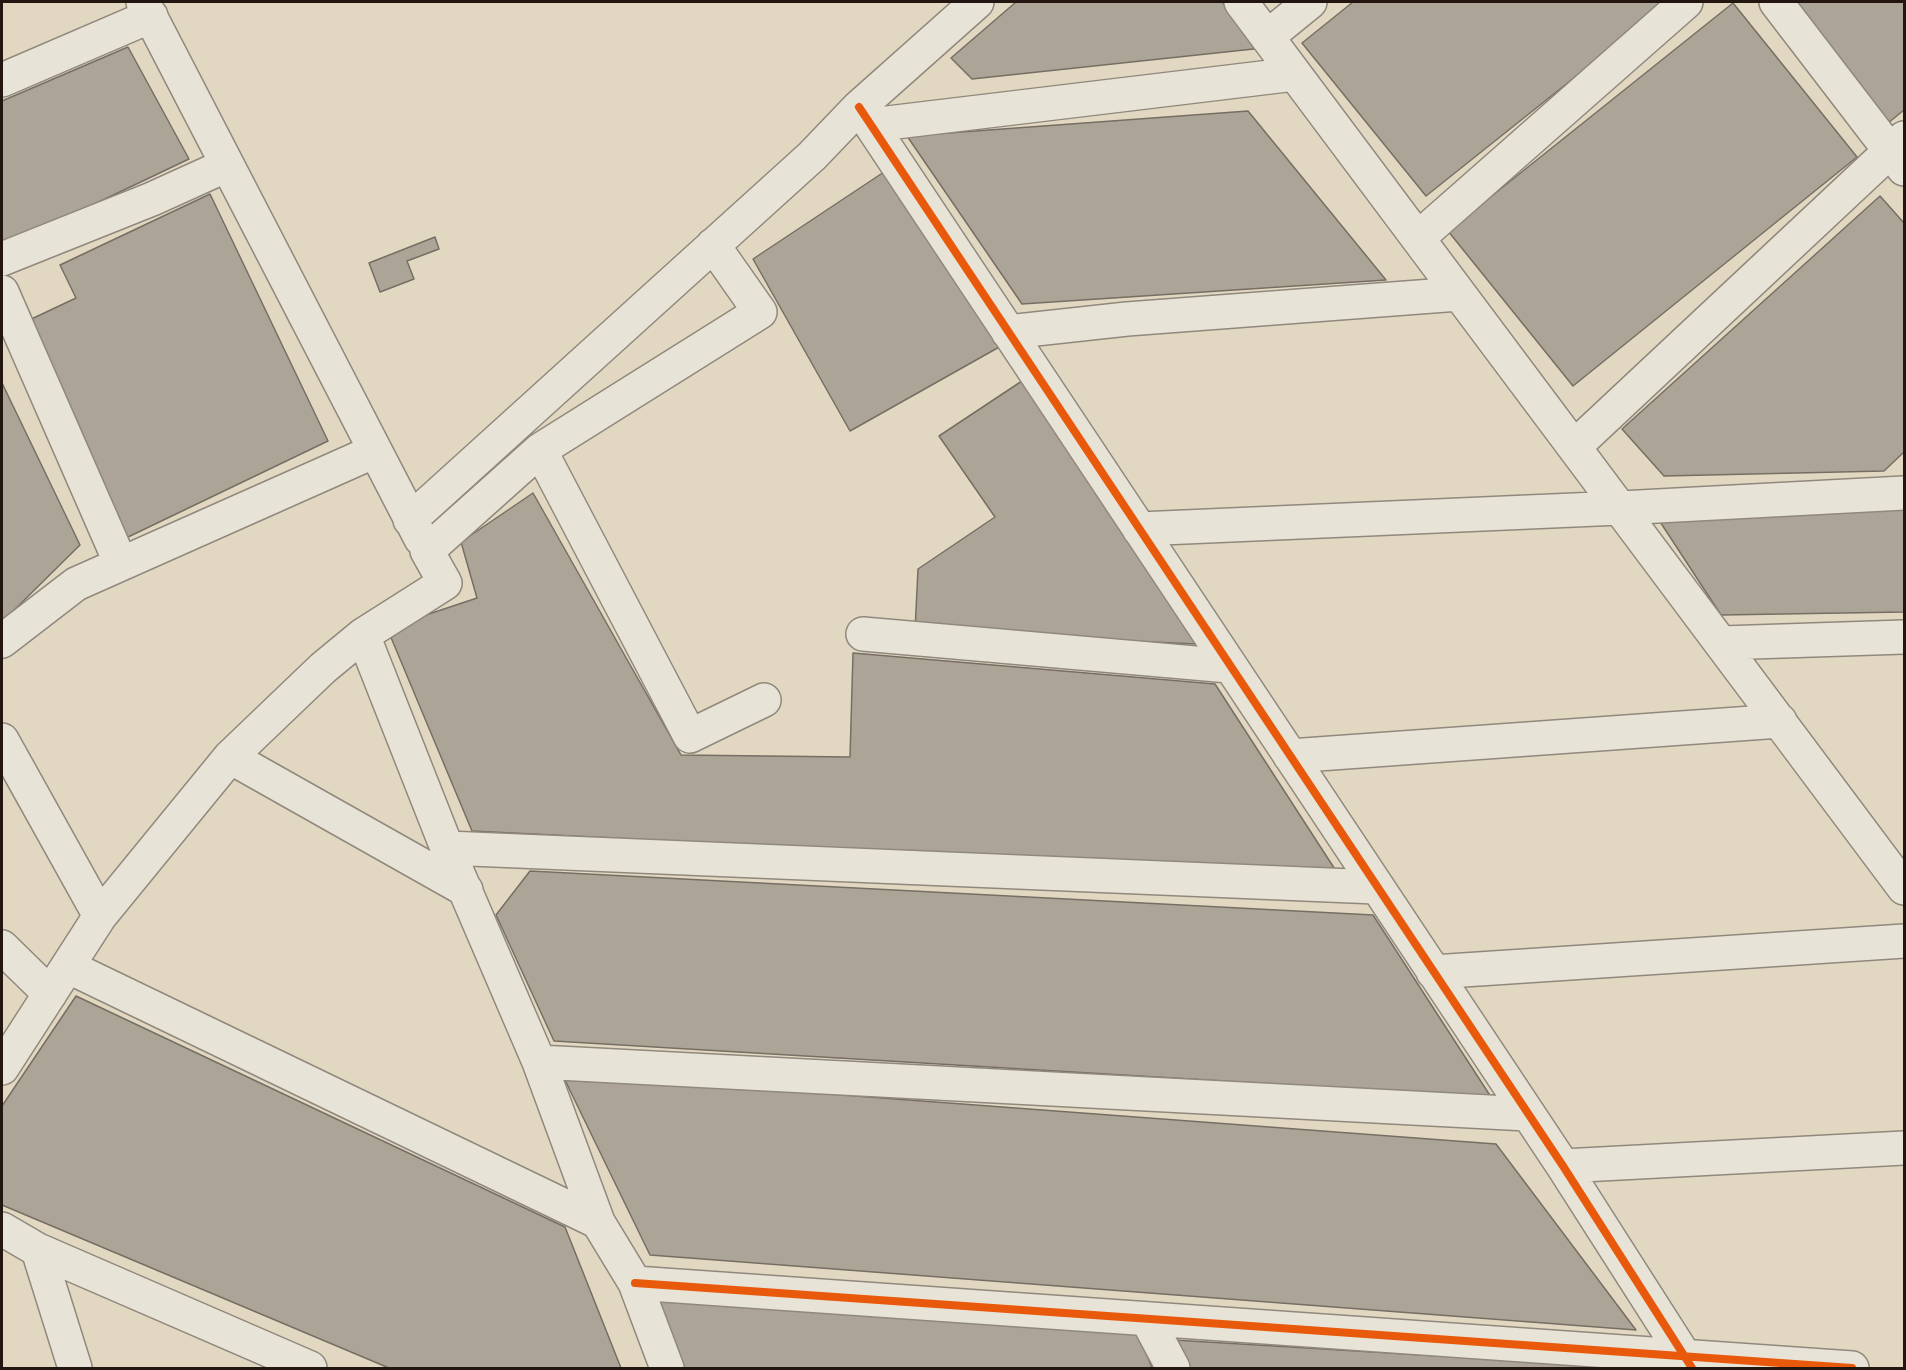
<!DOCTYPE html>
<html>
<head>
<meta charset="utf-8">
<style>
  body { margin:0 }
  #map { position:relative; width:1906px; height:1370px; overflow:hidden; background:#e2d8c2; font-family:"Old Standard TT",serif }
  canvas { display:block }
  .frame { position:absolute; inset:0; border:3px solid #231510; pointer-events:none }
</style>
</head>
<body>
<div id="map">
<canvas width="1906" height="1370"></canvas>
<div class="frame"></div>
</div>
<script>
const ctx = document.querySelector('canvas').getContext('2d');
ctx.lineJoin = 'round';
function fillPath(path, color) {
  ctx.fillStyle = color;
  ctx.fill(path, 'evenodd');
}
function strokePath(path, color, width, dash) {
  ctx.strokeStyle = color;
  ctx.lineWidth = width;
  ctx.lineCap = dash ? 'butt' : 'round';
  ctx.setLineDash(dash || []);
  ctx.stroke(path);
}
const building = new Path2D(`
  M1016,2H1222L1263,48L972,79L951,58Z
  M1353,2H1669L1426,196L1302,43Z
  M1780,2H1904V110L1882,128Z
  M1733,3L1857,157L1573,386L1448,231Z
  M128,47L189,159L2,248V101Z
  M1248,111L1386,280L1022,304L907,136Z
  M896,164L1001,346L850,431L753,259Z
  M210,194L328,441L126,538L23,323L76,298L60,265Z
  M1880,196L1904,223V452L1884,471L1664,476L1622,429Z
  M435,237L439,249L407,261L414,279L380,292L369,263Z
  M1028,377L1196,644L915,631L918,569L995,517L939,436Z
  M2,383L80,545L2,622Z
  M533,493L681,755L850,757L853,653L1215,684L1338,874L472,831L387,628L477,598L461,542Z
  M1904,510V612L1721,615L1655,514Z
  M530,871L1373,915L1491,1097L554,1041L496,915Z
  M76,996L565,1227L621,1368H389L2,1205V1106Z
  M562,1074L1496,1144L1636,1330L650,1255Z
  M654,1300L1138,1332L1152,1368H682Z
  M1174,1340L1639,1368H1189Z`);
fillPath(building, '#aca597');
strokePath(building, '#766e63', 1.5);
const minor = new Path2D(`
  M143,2L421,539
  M1241,2L1904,888
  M1776,2L1904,169
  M1267,37L1310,2
  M2,80L151,16
  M859,107L1563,1166L1692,1368
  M871,125L1295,74
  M1418,238L1686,2
  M2,259L152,199L227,165
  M2,292L121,564
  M1008,332L1127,319L1459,294
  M1574,447L1904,138
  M540,450L690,736L764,700
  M410,520L812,156L859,107L977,2
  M1139,529L1620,508L1904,493
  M863,634L1229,666
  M363,635L447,848L539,1062L598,1222L635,1283L667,1368
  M2,641L76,584L375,451
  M1722,643L1904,637
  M2,740L100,916
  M1290,756L1780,721
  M230,757L466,890
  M447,848L1376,887
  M2,947L50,994
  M69,967L598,1222
  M1433,972L1904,941
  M539,1062L1527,1114
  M2,1068L100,916L230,757L323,668L363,635L445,583L427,551L540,450L760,312L713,245
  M1563,1166L1904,1148
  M2,1229L38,1250L310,1368
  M38,1250L75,1368
  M635,1283L1852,1368
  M1147,1319L1173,1368`);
strokePath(minor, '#90887c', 36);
strokePath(minor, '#e8e3d7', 33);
strokePath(new Path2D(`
  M859,107L1563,1166L1692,1368
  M635,1283L1852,1368`), '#e8590c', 8);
</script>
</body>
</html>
